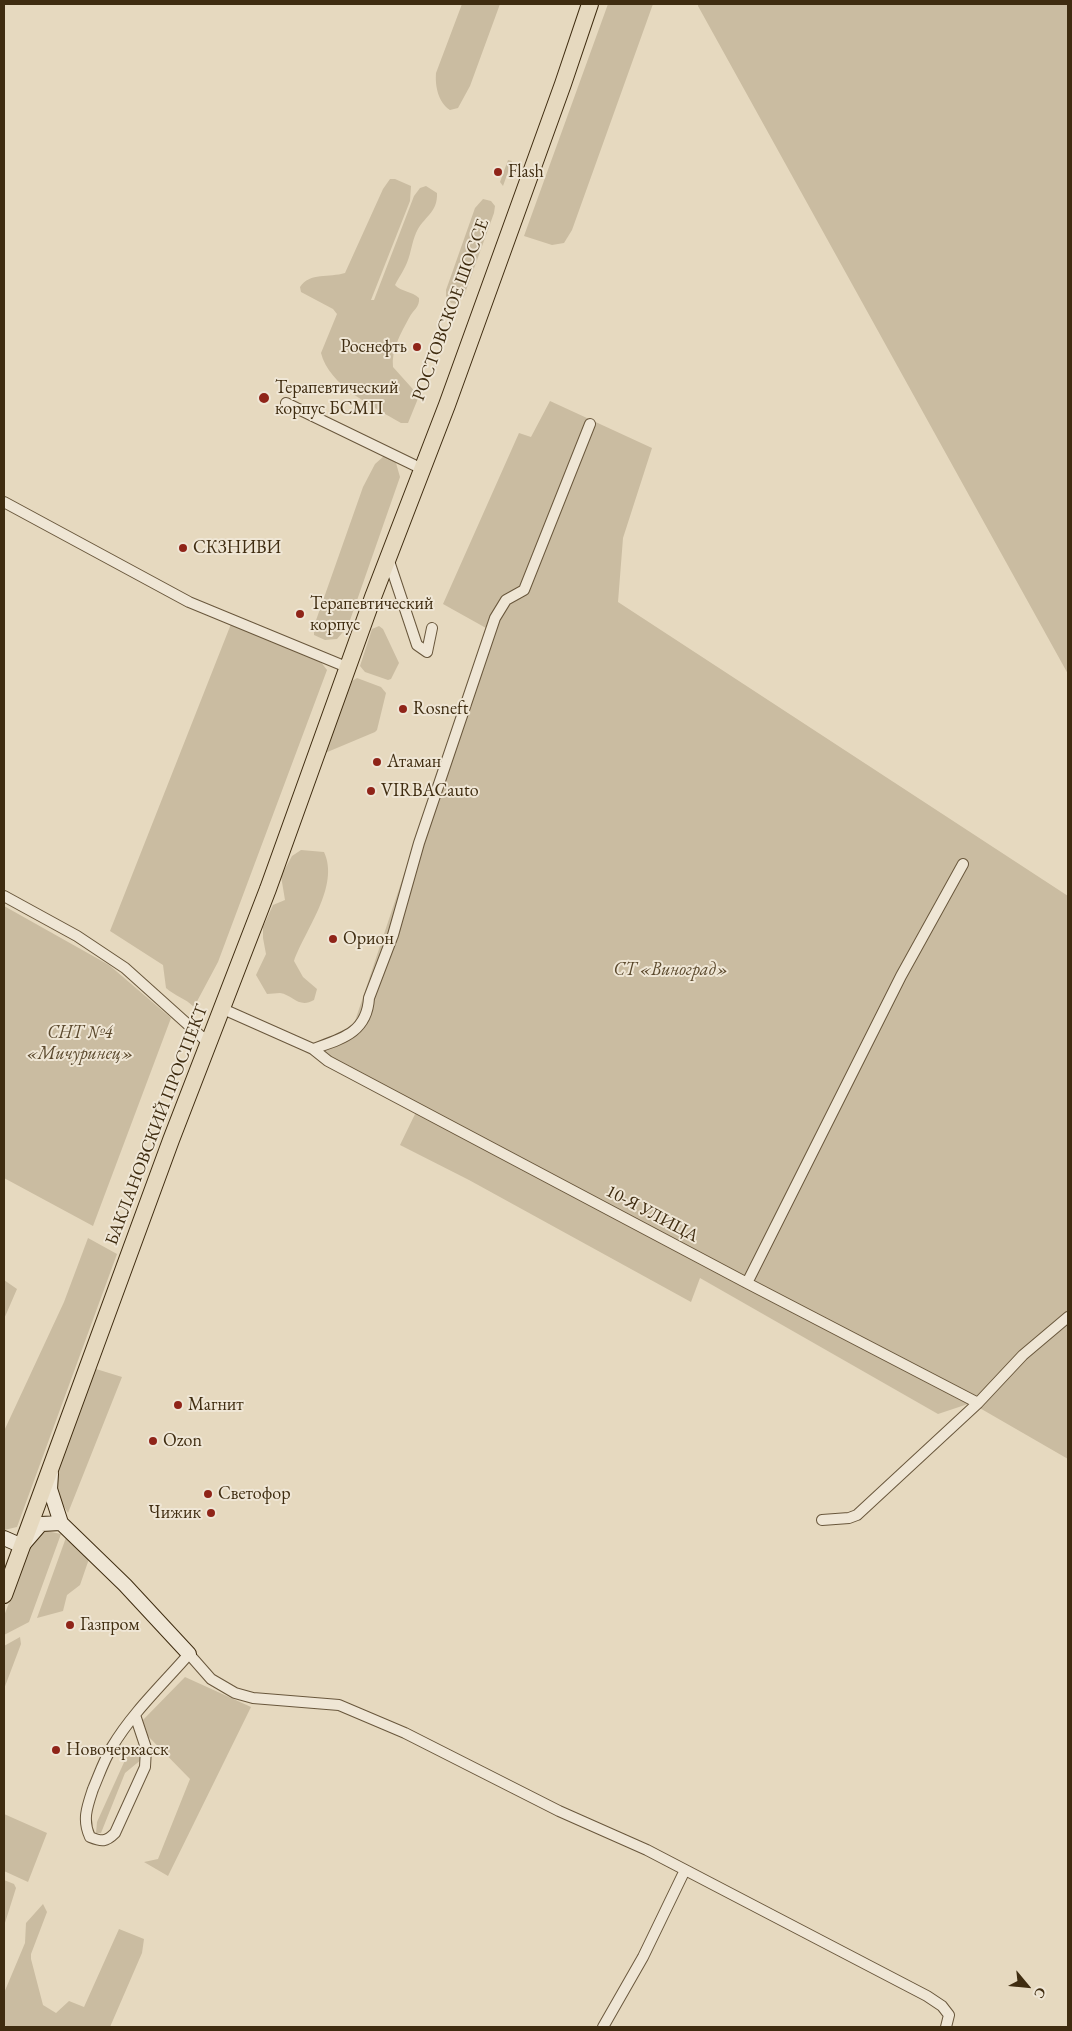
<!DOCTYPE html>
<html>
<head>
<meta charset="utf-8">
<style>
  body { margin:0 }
  #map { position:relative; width:1072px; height:2031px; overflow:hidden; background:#e6d9bf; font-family:"EB Garamond",serif }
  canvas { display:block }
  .frame { position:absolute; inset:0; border:5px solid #3f2c10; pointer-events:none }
  .north { position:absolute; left:1002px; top:1961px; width:50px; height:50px; -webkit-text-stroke:4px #efe6d5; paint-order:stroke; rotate:118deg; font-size:14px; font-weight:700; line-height:20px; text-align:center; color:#3f2c10 }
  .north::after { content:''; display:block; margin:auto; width:18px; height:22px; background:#3f2c10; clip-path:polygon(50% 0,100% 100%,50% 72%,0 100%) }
</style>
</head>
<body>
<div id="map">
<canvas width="1072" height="2031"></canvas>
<div class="frame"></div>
<div class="north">С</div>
</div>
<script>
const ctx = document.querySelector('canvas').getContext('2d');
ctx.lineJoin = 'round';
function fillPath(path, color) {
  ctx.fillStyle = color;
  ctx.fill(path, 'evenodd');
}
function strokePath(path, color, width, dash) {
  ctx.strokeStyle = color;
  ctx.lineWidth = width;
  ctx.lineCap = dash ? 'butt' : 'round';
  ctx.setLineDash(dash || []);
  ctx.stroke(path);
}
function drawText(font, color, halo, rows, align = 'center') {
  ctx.font = font + ' "EB Garamond",serif';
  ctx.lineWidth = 4;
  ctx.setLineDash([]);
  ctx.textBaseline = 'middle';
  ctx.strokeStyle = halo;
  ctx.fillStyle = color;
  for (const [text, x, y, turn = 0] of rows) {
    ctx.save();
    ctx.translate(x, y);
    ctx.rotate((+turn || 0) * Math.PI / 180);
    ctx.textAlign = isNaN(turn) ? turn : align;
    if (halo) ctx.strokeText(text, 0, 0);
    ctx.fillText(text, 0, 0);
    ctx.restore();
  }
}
fillPath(new Path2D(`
  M462,4H500L470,86L458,108L450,110C438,102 435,86 436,73Z
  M608,4H653L572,230L564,243L552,245L524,236Z
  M698,4H1068V674L698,6Z
  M508,160L512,161L503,186L500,182Z
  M390,179H395L411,186L410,201L371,300H374L414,196L420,188L426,186L437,193C438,213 423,217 416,233C412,242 411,252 408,260C405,269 399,277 395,285C401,292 412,291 419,298C420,307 413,310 409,318C401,333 391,350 393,367L419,396L408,423H401C374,407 329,386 321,353L337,314L333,309L301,292L300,287C310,272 329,278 345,273L383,189Z
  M483,199L491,201L495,206L494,213L464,296L457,304L451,303L446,296V290L475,208Z
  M550,401L652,448L623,538L618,602L1068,896V1459L971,1403L938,1414L700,1278L691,1302L469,1180L400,1145L417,1110L305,1052L321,1042L351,1033L486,628L443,604L519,433L531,437Z
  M384,456L396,463L400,477L348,626L337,639L325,640L314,635V626L363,487L375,464Z
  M231,624L317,657L327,670L218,962L194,1007C185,998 175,996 166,988L163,965L110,931Z
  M379,626L383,629L399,663L391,679L388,680L365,672L360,666L372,629Z
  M357,678L381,687L386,693L377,730L375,732L325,753L352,681Z
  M301,850L324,852C340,886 305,930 294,961L303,977L317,989L314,1000C299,1009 293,995 280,993C276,993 271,994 267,994L256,975L266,954L263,938V927L273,905L285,900L281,876L292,856Z
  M4,906L109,965L171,1018L93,1226L4,1178Z
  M88,1238L117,1254L17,1527L4,1530V1431L64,1302Z
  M4,1280L17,1289L4,1319Z
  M96,1369L122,1377L68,1513L55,1492L56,1474Z
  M42,1530L61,1534L29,1622L4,1635V1616L35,1534Z
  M68,1532L90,1556L80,1585L67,1595L63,1611L37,1618Z
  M20,1637L21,1644L4,1689V1646Z
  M185,1677L251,1707L168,1876L144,1862L158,1859L190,1779L142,1730V1721Z
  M139,1749L142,1759L125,1773L101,1833H96L97,1822L126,1758Z
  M4,1814L47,1833L28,1882L4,1871Z
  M4,1880L14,1884L16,1888L4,1926Z
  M43,1904L47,1912L31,1954V1959L43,2005L56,2013L69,2001L84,2007L119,1929L144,1939L142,1953L110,2027H9L4,2025V1993L25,1943L26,1923Z`), '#cabca1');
const street = new Path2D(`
  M286,403L414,465
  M4,502L189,602L349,668
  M388,558L417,645L427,652L432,628
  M4,896L77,936L125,968L204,1039
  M223,1009L313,1049L328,1061L747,1283L978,1403
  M313,1049C341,1039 367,1033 369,998L393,935L419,843L495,618L506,600L524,590L590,424
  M747,1283L901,976L963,864
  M822,1520L849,1518L857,1515L978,1403L1023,1355L1068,1317
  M135,1715L146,1748L145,1767L115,1833C106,1842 102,1842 90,1837C82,1820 87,1807 93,1789C99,1775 104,1760 112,1747C132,1713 163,1684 189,1654L211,1679L235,1693L253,1698L339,1705L405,1733L559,1811L647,1850L927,1996L942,2006L949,2015L946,2027
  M603,2027L643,1957L685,1870`);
const secondary = new Path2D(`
  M51,1474L50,1489L61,1523L125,1585L189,1654
  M4,1538L22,1546L41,1524L61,1523`);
const primary = new Path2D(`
  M4,1595L171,1140L268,889L373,597L447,405L563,84L590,4`);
strokePath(street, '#69573c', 12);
strokePath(secondary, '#3f2c10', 16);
strokePath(primary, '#3f2c10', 18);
strokePath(street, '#efe6d5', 10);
strokePath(secondary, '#efe6d5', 14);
strokePath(primary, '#e6d9bf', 16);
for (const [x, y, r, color] of [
  [498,172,5,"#8f2418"],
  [417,347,5,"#8f2418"],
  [264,398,6,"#8f2418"],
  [183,548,5,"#8f2418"],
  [300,614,5,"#8f2418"],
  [403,709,5,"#8f2418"],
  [377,762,5,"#8f2418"],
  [371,791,5,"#8f2418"],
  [333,939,5,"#8f2418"],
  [178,1405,5,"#8f2418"],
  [153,1441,5,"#8f2418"],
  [208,1494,5,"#8f2418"],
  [211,1513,5,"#8f2418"],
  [70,1625,5,"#8f2418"],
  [56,1750,5,"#8f2418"]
]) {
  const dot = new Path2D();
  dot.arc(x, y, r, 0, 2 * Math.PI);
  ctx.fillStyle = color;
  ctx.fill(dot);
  strokePath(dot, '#efe6d5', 2);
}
drawText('18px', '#3f2c10', '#efe6d5', [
  ["Flash",508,172],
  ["Роснефть",407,347,"right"],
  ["Терапевтический",275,388],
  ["корпус БСМП",275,409],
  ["СКЗНИВИ",193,548],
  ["Терапевтический",310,604],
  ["корпус",310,625],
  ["Rosneft",413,709],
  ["Атаман",387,762],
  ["VIRBACauto",381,791],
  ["Орион",343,939],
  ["Магнит",188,1405],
  ["Ozon",163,1441],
  ["Светофор",218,1494],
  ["Чижик",201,1513,"right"],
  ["Газпром",80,1625],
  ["Новочеркасск",66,1750]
], 'left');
drawText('18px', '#3f2c10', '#efe6d5', [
  ["РОСТОВСКОЕ ШОССЕ",451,310,-70],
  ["БАКЛАНОВСКИЙ ПРОСПЕКТ",157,1125,-69],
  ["10-Я УЛИЦА",652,1214,28]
]);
drawText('italic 18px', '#5b492d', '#efe6d5', [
  ["СТ «Виноград»",671,970],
  ["СНТ №4",80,1033],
  ["«Мичуринец»",80,1054]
]);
</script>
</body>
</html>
